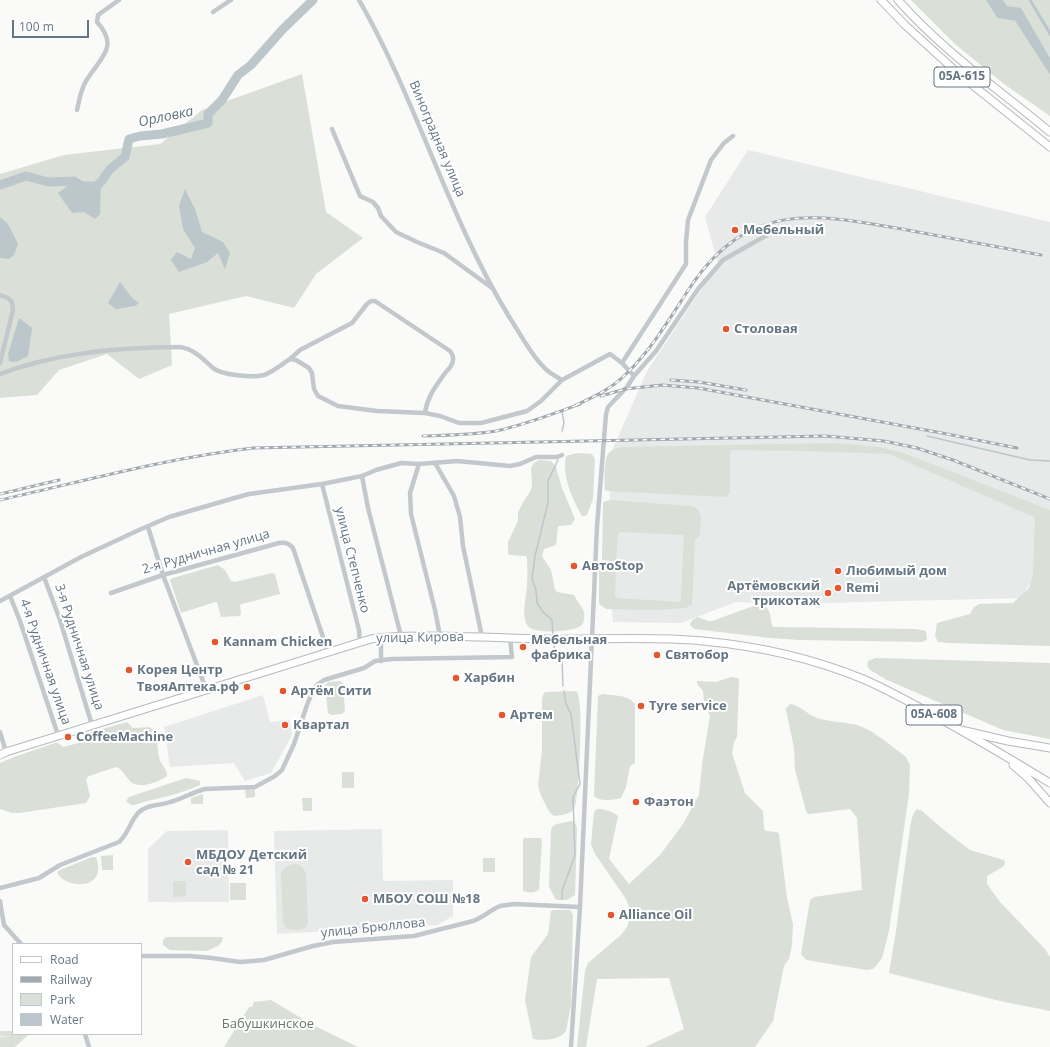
<!DOCTYPE html>
<html>
<head>
<meta charset="utf-8">
<style>
  body { margin:0 }
  #map { position:relative; width:1050px; height:1047px; overflow:hidden; background:#fafaf8; font-family:"Open Sans",sans-serif }
  canvas { display:block }
  .legend { position:absolute; left:12px; top:943px; width:130px; height:92px; box-sizing:border-box; background:#fff; border:1px solid #c1c8cd; margin:0; padding:5px 7px; list-style:none; font-size:12px; color:#657683 }
  .legend li { display:flex; align-items:center; gap:8px; height:20px }
  .legend b { width:20px; border:1px solid #c1c8cd }
  .scale { position:absolute; left:12px; top:20px; width:77px; height:18px; box-sizing:border-box; border:2px solid #657683; border-top:0; padding-left:5px; font-size:12px; line-height:14px; white-space:nowrap; color:#657683; -webkit-text-stroke:3px #fff; paint-order:stroke }
</style>
</head>
<body>
<div id="map">
<canvas width="1050" height="1047"></canvas>
<ul class="legend">
<li><b style="height:5px;background:#fff"></b>Road</li>
<li><b style="height:5px;background:#a2aab0"></b>Railway</li>
<li><b style="height:11px;background:#dadfd7"></b>Park</li>
<li><b style="height:11px;background:#bbc7cb"></b>Water</li>
</ul>
<div class="scale">100 m</div>
</div>
<script>
const ctx = document.querySelector('canvas').getContext('2d');
ctx.lineJoin = 'round';
function fillPath(path, color) {
  ctx.fillStyle = color;
  ctx.fill(path, 'evenodd');
}
function strokePath(path, color, width, dash) {
  ctx.strokeStyle = color;
  ctx.lineWidth = width;
  ctx.lineCap = dash ? 'butt' : 'round';
  ctx.setLineDash(dash || []);
  ctx.stroke(path);
}
function drawText(font, color, halo, rows, align = 'center') {
  ctx.font = font + ' "Open Sans",sans-serif';
  ctx.lineWidth = 4;
  ctx.setLineDash([]);
  ctx.textBaseline = 'middle';
  ctx.strokeStyle = halo;
  ctx.fillStyle = color;
  for (const [text, x, y, turn = 0] of rows) {
    ctx.save();
    ctx.translate(x, y);
    ctx.rotate((+turn || 0) * Math.PI / 180);
    ctx.textAlign = isNaN(turn) ? turn : align;
    if (halo) ctx.strokeText(text, 0, 0);
    ctx.fillText(text, 0, 0);
    ctx.restore();
  }
}
fillPath(new Path2D(`
  M748,150L1050,222V520L1038,570L1021,598L785,604L736,602L681,623L613,622L608,566L611,453L647,371L718,264L705,217Z
  M263,695L270,722L290,720L292,735L271,773L245,781L234,763L170,767L164,727Z
  M382,829L383,881L453,880V916L437,925L277,934L274,831Z
  M228,830L229,902H148V849L167,831Z`), '#e8e9e9');
fillPath(new Path2D(`
  M911,0H986L997,18L1015,21L1050,75V116L1004,84L955,44Z
  M1003,0H1028L1050,37V58L1021,9L1007,6Z
  M1032,0H1050V30Z
  M302,74L326,212L363,238L316,274L294,308L246,296L169,314L172,365L139,379L107,354L59,370L37,395L0,398V174L64,155L160,144L202,110Z
  M836,443L880,447L906,454L1050,510V646L948,643L938,642L935,636L937,623L970,614L974,607L979,604L1013,603L1029,588L1033,574L1035,520L1034,517L889,454L805,451L731,450L730,454V492L726,497L608,491L605,490C604,482 604,460 608,454C612,449 618,448 623,447Z
  M577,453L592,454L595,459L593,499L587,515L584,516H582C572,498 562,477 566,456Z
  M539,460L551,461L556,467L562,488L575,519L571,525L558,526L556,545L544,549L542,556L551,570L555,589L557,592L574,595C578,604 586,608 584,619C584,620 583,624 582,625C576,632 531,635 527,625C521,614 527,596 527,583C528,575 527,566 527,558L526,556L510,555L508,554V542L518,521V513L522,504L531,490L532,484L531,468L534,463Z
  M610,500L690,506C705,508 700,523 700,535L695,540L692,604L686,608L657,610L606,609L599,604V568C602,565 613,565 616,568L615,596L618,598L680,602L681,599L684,535L621,532L618,534L616,560L615,561L602,560L603,504V502Z
  M218,565L225,570L231,581L235,582L272,573L275,574L280,594L242,604L240,605L241,614L240,616L221,617L217,602H215L181,613L170,580L173,578Z
  M759,604C773,607 769,618 773,627L916,629L926,631L927,639L923,642L799,640L770,638L694,629L690,625L692,620L698,617L708,621H712Z
  M875,658L1050,663V739L1003,730L887,680L870,670L867,666L868,661Z
  M731,677L738,678L739,680L737,737L734,742L732,753L745,793L763,811L764,828L766,831L777,832L779,834L787,898L793,924L792,945L789,959L784,966L773,1021L755,1047H645L684,1029L669,978L597,979L586,1047H577L585,971L588,963L621,935L627,927L629,921L630,909L626,899L595,854L591,844L594,812L597,809C606,809 611,811 618,816L609,859L629,884L660,855L683,824L699,795L702,764L710,716L704,701L703,691L697,684V681L716,682Z
  M340,681L343,683L345,711L342,714L331,715L328,713L325,685L328,682Z
  M574,691L577,692C584,702 579,787 576,802C575,805 574,809 572,811C568,815 560,815 554,816L550,813L542,798L538,786L542,749V699L543,695L545,692Z
  M602,694C613,696 628,694 635,704V763L630,766L626,787L621,798C613,800 600,802 594,796L598,696Z
  M790,704C800,705 808,715 817,718C830,722 844,722 857,725C871,729 889,744 901,753L906,757L910,765L909,794L889,931L882,958L876,966L873,969L867,970L806,960L801,954L810,900L814,897L862,890L857,818L850,809L810,814H808L806,811L795,770L794,748L786,710V708Z
  M127,722L133,728L150,727C161,738 155,753 162,764C165,769 167,770 167,776C159,782 137,791 129,780C124,775 123,769 116,767L89,776L86,779L90,796L86,803L19,813H12L0,809V763L14,757L55,743H58L63,747L90,740L88,733Z
  M342,772H354V788H342Z
  M186,778L200,781V785C179,795 156,798 134,805H131L126,801L129,797Z
  M245,789H255V797L246,798Z
  M203,794V804H191V798Z
  M302,798H312V811H303Z
  M917,809L922,811L944,830L970,850L1004,860L1005,862L1004,866L987,876V884L1000,902L1045,949L1050,957V1011L1000,1001L889,973L896,931L910,828C911,822 912,814 917,809Z
  M572,821L575,823L577,828L575,895L567,900H556L549,887L551,830L553,826L557,824Z
  M524,838H541L542,840L539,890C535,893 528,893 523,891V840Z
  M113,855V870H102L101,856Z
  M92,857H96C109,893 62,888 57,872L60,870Z
  M483,858H495V872H483Z
  M294,864C300,864 303,867 306,873L308,924L305,928L297,930L288,929L283,923L281,873L286,867Z
  M173,881H186V896L173,897Z
  M230,883H246V900H230Z
  M554,910H570L573,915L571,1005L566,1031C560,1040 543,1041 533,1039L525,1000L531,957L548,934L551,911Z
  M166,937H221L223,938L221,943L218,946L207,951L170,950L163,945V940Z
  M271,1000L311,1024L358,1047H224L249,1007H252L254,1002Z
  M0,1031H13V1034H29L15,1047H0V1037L12,1036H0Z`), '#dadfd7');
fillPath(new Path2D(`
  M986,0H1003L1007,6L1021,8L1050,58V75L1015,21L997,18Z
  M1028,0H1032L1050,30V37Z
  M74,181L101,182L100,214L95,219L84,212L72,213L58,193Z
  M185,189L195,209L202,232L223,242L230,253L225,269L218,253L207,262L179,272L171,260L177,252L191,259L195,248L183,229L179,206Z
  M0,217L8,224L18,244L14,255L9,259L0,258Z
  M120,282L133,299L139,303L135,306L116,309L108,303Z
  M19,318L32,328L28,356C22,359 15,364 9,361L8,354Z`), '#bbc7cb');
strokePath(new Path2D(`
  M562,411L564,423L562,431
  M927,436L1030,460L1050,461
  M553,637L552,620L543,612L537,603L536,590L532,579L535,556L548,503V481L558,460
  M553,641L554,647L562,660L563,686
  M562,899V891L575,855L573,797L580,784L571,714L566,704L564,691`), '#bbc7cb', 1.5);
strokePath(new Path2D(`
  M0,185L26,176L48,182L74,181L90,191L101,182L110,169L125,157L129,139L140,136L162,134L208,123V114L222,100L238,75L251,65L282,30L313,0`), '#bbc7cb', 9);
const primary = new Path2D(`
  M0,755L6,752L371,639C389,636 406,636 424,636C464,636 503,638 542,639C596,640 650,636 703,641C757,646 812,658 863,679C884,688 906,700 926,711C968,734 1009,758 1050,783
  M1013,765L1028,778L1050,803`);
const trunk = new Path2D(`
  M881,0L905,25L960,75L1050,147
  M898,0C943,51 998,89 1050,132
  M961,730L1008,741L1050,748`);
strokePath(primary, '#b5babe', 9);
strokePath(trunk, '#b4b9bd', 9);
strokePath(new Path2D(`
  M359,0C417,101 448,216 508,315C519,332 534,360 549,372C553,375 557,377 562,380L610,354L622,363L634,376
  M213,12L231,0
  M77,110C79,101 81,89 86,81C100,58 120,47 97,22L98,15L119,0
  M332,129L360,196L373,202L378,208L381,216L396,232L417,242L444,253L492,288
  M0,295L8,298L12,302L13,310L0,363
  M290,359L300,350L352,323L367,304L371,301H375L450,351C452,354 454,356 453,360C453,365 448,370 445,373C436,386 427,397 425,413
  M622,363L686,264V242L688,220L711,160L724,143L733,136
  M0,374C55,353 121,347 180,347C194,349 203,359 213,368C221,375 253,378 264,375C273,372 282,364 290,359L296,360L309,368L312,373L314,389L318,396L338,406L377,411L425,413L440,416L459,423H481L527,411L541,401L562,380
  M435,463L454,496L460,517L463,546L482,637
  M419,464L410,493L411,514L435,610L440,636
  M362,476L368,508L401,636
  M322,484L359,630L360,642
  M148,527L163,575L206,689
  M44,577L60,620L92,725
  M111,593L163,575L279,543C286,542 288,543 293,548L328,652
  M10,596L20,621L58,735
  M0,601L81,557L139,530L169,517L231,499L249,494L322,484L362,476L376,470L401,463L419,464L457,461L510,466L520,464L536,457H557L562,455
  M381,637V661
  M0,732L6,752
  M0,888L39,878L60,865L119,842C128,834 130,822 138,813C147,804 159,806 170,802C182,799 193,792 205,789L255,787L275,776L282,770L294,744L307,705L313,690L318,684L324,680L364,668L375,661L392,659L512,657L510,638
  M0,901L4,925L21,944
  M141,956H190L212,958L240,962L253,961L264,960L313,946L333,942L414,936L473,921C483,918 490,910 500,906C504,905 509,905 514,904L580,907
  M85,1034L89,1047
  M571,1047L580,907L597,526L606,414L608,407L627,387L634,376L656,351L698,289L723,260L767,235`), '#c3c8cc', 4.5);
strokePath(primary, '#fff', 7);
strokePath(trunk, '#fff', 7);
const rail = new Path2D(`
  M671,380L699,382L746,390
  M601,396L625,389L662,385L698,388L947,434L1017,448
  M576,405C594,397 613,388 627,373C653,348 671,316 691,286C750,199 817,214 907,230C952,238 996,247 1041,255
  M423,436C447,435 472,435 496,431C524,425 553,414 580,404
  M0,494L59,480
  M0,500C84,481 167,458 253,448L825,436L884,441L917,448L953,460L1050,499`);
strokePath(rail, '#a2aab0', 3);
strokePath(rail, '#fff', 1.5, [4.5]);
for (const [x, y, r, color] of [
  [735,230,4,"#e4572e"],
  [726,329,4,"#e4572e"],
  [574,566,4,"#e4572e"],
  [838,571,4,"#e4572e"],
  [838,588,4,"#e4572e"],
  [828,593,4,"#e4572e"],
  [215,642,4,"#e4572e"],
  [523,647,4,"#e4572e"],
  [657,655,4,"#e4572e"],
  [129,670,4,"#e4572e"],
  [456,678,4,"#e4572e"],
  [247,687,4,"#e4572e"],
  [283,691,4,"#e4572e"],
  [641,706,4,"#e4572e"],
  [502,715,4,"#e4572e"],
  [285,725,4,"#e4572e"],
  [68,737,4,"#e4572e"],
  [636,802,4,"#e4572e"],
  [188,862,4,"#e4572e"],
  [365,899,4,"#e4572e"],
  [611,915,4,"#e4572e"]
]) {
  const dot = new Path2D();
  dot.arc(x, y, r, 0, 2 * Math.PI);
  ctx.fillStyle = color;
  ctx.fill(dot);
  strokePath(dot, '#fff', 1.5);
}
for (const [x, y, w] of [
  [962,77,56],
  [934,715,56]
]) {
  const box = new Path2D();
  box.roundRect(x - w / 2, y - 10, w, 20, 3);
  ctx.fillStyle = '#fff';
  ctx.fill(box);
  strokePath(box, '#657683', 1);
}
drawText('bold 12px', '#657683', null, [
  ["05А-615",962,77],
  ["05А-608",934,715]
]);
drawText('13px', '#657683', '#fff', [
  ["Виноградная улица",437,139,67],
  ["2-я Рудничная улица",206,552,-16],
  ["улица Степченко",352,560,76],
  ["улица Кирова",420,638,-1],
  ["3-я Рудничная улица",79,647,72],
  ["4-я Рудничная улица",45,662,71],
  ["улица Брюллова",373,928,-6]
]);
drawText('bold 13px', '#657683', '#fff', [
  ["Мебельный",743,230],
  ["Столовая",734,329],
  ["АвтоStop",582,566],
  ["Любимый дом",846,571],
  ["Артёмовский",820,586,"right"],
  ["трикотаж",820,601,"right"],
  ["Remi",846,588],
  ["Мебельная",531,640],
  ["фабрика",531,655],
  ["Kannam Chicken",223,642],
  ["Святобор",665,655],
  ["Корея Центр",137,670],
  ["Харбин",464,678],
  ["ТвояАптека.рф",239,687,"right"],
  ["Артём Сити",291,691],
  ["Tyre service",649,706],
  ["Артем",510,715],
  ["Квартал",293,725],
  ["CoffeeMachine",76,737],
  ["Фаэтон",644,802],
  ["МБДОУ Детский",196,855],
  ["сад № 21",196,870],
  ["МБОУ СОШ №18",373,899],
  ["Alliance Oil",619,915]
], 'left');
drawText('13px', '#687a64', '#fff', [
  ["Бабушкинское",268,1024]
]);
drawText('italic 14px', '#60757c', '#fff', [
  ["Орловка",166,117,-12]
]);
</script>
</body>
</html>
